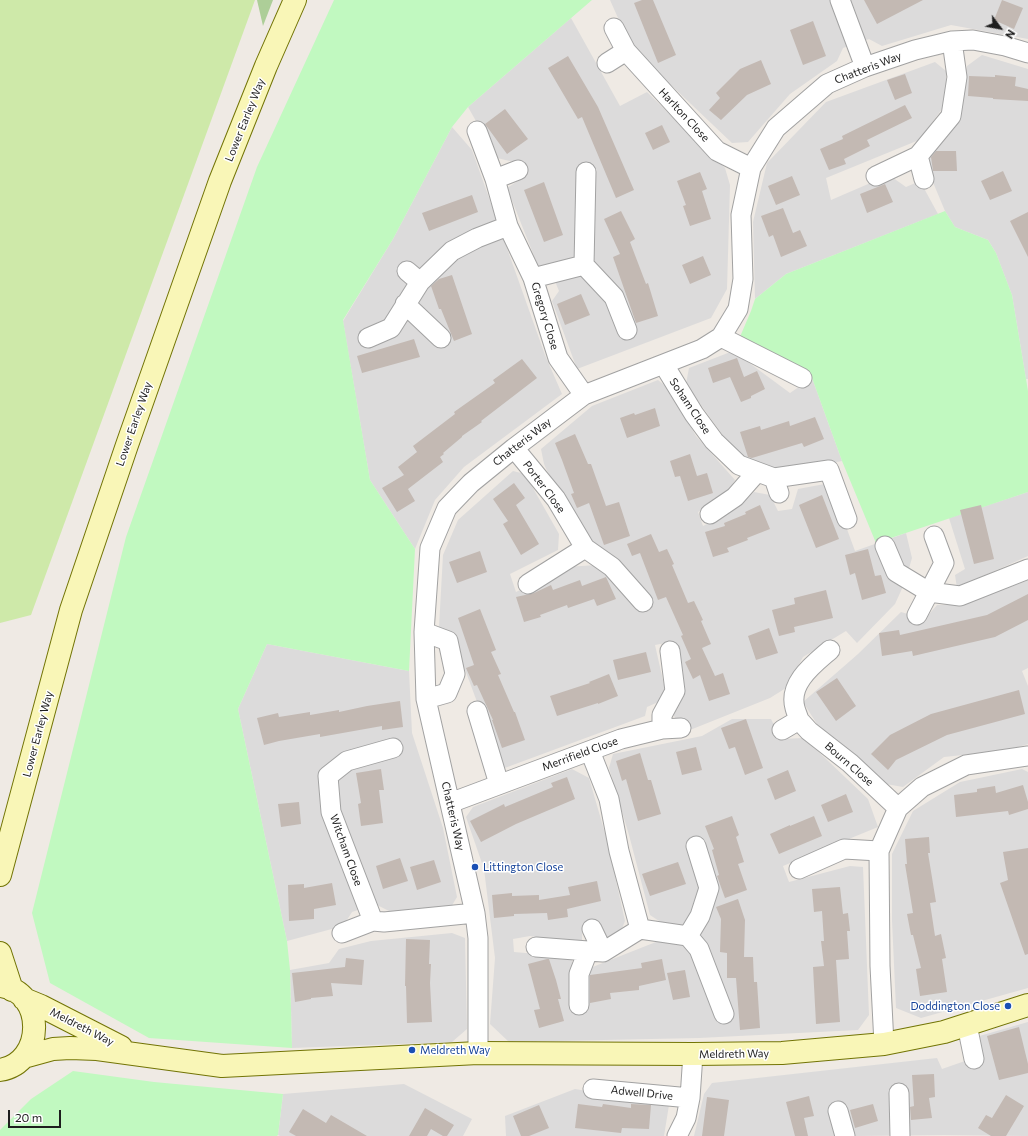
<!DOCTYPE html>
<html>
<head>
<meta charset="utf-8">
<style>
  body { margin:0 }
  #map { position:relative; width:1028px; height:1136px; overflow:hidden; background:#efeae4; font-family:Commissioner,sans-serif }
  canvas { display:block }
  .north { position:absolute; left:980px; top:8px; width:40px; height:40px; -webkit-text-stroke:3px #fff; paint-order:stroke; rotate:122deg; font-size:11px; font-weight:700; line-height:16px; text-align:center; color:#1e1e1e }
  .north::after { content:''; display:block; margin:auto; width:14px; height:18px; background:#1e1e1e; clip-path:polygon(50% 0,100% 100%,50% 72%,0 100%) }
  .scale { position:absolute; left:8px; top:1110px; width:53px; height:18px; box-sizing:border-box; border:2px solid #1e1e1e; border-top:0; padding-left:5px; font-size:12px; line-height:14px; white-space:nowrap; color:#1e1e1e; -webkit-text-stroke:3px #fff; paint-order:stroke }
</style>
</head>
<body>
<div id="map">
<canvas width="1028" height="1136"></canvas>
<div class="north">N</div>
<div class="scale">20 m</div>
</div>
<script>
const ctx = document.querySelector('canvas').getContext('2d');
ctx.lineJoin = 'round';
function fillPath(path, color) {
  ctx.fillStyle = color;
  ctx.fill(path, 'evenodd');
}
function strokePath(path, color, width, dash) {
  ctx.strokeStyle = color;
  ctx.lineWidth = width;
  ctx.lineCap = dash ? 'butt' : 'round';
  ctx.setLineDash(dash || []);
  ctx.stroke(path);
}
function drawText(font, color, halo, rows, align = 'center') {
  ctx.font = font + ' Commissioner,sans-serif';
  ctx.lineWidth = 3;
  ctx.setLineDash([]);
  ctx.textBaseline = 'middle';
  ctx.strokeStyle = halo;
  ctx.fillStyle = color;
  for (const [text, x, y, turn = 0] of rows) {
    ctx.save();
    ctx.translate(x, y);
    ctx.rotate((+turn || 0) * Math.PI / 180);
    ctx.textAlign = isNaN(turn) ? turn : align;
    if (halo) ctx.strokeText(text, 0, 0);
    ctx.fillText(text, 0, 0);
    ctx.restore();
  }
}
fillPath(new Path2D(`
  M610,0H1028V39L951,25L882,46L869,39L843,48L837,61L790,94L748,142L732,143L631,47Z
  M571,18L620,106L647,92L725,168L730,185L727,289L711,318L577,369L552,301L559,291L550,269L538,266L507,188L524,177L518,163L497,158L468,107Z
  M982,55L1028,69V379H1026L1012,295L996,253L988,240L955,227L945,211L922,156L954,125L967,66Z
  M935,62L946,71V85L942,109L919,140L826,178L831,200L889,175L906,187L920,181L938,214L786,274L755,299L753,222L767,163L826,102Z
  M452,127L472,150L545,355L562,394L464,467L435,500L415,549L370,480L343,321L393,239Z
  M733,351L790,393L812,378L842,461L775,474L739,458L686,384L689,368Z
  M658,380L669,389L696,436L735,480L726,495L698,512L703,526L736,509L754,492L770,495L778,511L792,509L798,489L830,483L855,551L906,533L912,558L905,582L895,604L857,643L846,631L803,657L786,688L770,698L690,730L687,720L675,718L671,709L685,692L671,642L655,645L667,698L647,707L645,716L502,769L454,640L439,627L443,555L458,520L513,471L525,474L559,534L558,550L510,574L516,592L567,567L596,565L578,540L544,464L541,449L592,406Z
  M1028,492V556L957,588L955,575L965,569L949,518Z
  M1028,580V668L1022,671L1028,686V744L1009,750L944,757L903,787L886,784L817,724L803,702L858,654L901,612L925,619L937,605H962Z
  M267,644L409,671L412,733L443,828L457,897L451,907L391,912L375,904L352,912L343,926L287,941L238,709Z
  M732,719H771L781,739L804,738L868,799L878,827L783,866L789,882L850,866L863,867L869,1015L858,1030L699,1038L509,1042L490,1024L495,958L484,869L466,817L473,807L572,769L589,778L607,840L625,921L621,931L607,941L597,929L582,930V945L530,936L513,939L514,952L571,957L574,969L590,968L661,940L662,923L650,915L629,835L609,768L613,754L702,736Z
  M1022,769L1028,772V988L921,1018L896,1008L892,921V854L913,811L960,782Z
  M452,933L465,938L467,1029L452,1042L292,1048L290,970L329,963L339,949L371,941Z
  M1028,1022V1136L944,1135L855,1136L846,1104L832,1109L838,1136H694L704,1094L712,1083L937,1058L942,1069L982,1055L976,1037Z
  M404,1084L472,1119L463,1136H280L278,1135L283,1094Z
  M575,1089L669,1105L664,1136H506L505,1116Z`), '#dcdbdb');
fillPath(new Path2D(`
  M0,0H255L31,615L0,623Z`), '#cee9a9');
fillPath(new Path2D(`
  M257,0H273L263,26Z`), '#adce98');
fillPath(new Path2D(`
  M334,0H592L468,107L452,127L393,239L343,320L370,480L415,549L409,671L267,644L238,709L287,941L290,970L292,1048L149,1038L50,983L32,913L126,537L257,167Z
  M945,211L955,227L988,240L996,253L1012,295L1028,391V492L876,543L842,461L812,378L739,339L751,311L755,299L786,274Z
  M73,1071L154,1082L283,1094L278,1135L277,1136H0V1130L31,1099Z`), '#c1f9c0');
fillPath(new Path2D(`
  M642,0H653L676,55L658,63L634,3Z
  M864,0H923L877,24Z
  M1002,0L1023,8L1014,29L994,20Z
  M813,21L826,56L803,65L790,30Z
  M568,56L598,107L634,190L616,198L582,117L578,119L548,68Z
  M761,60L771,84L747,95L721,120L709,110L720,98L716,93L740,69Z
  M905,74L912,93L895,100L887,80Z
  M995,75L1016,77L1015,86L1028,89V101L993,99V98L968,96L969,76L995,77Z
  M905,105L912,118L867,140L870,146L844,159L846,164L829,170L820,149L843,139L842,136Z
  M505,109L528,139L507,154L485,124Z
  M662,125L670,142L653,150L645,133Z
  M936,151H956L957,171H933L931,157Z
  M1003,171L1012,191L990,200L981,181Z
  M700,172L707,189L702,191L711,219L690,226L683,206L686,205L677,181Z
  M792,176L800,195L776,205L768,186Z
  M544,182L563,235L544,242L524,190Z
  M885,184L893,202L867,213L860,194Z
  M472,195L478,212L429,231L422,213Z
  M783,208L793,233L800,230L807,246L781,257L773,235L769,237L761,216Z
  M621,211L635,239L630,242L646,284L648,283L658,316L636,323L613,257L620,254L604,219Z
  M1028,212V257L1010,221Z
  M703,256L711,275L690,284L682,265Z
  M452,275L472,334L454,341L441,309H439L431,286L439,279Z
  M581,294L590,315L565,325L557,304Z
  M414,339L420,357L362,373L357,356Z
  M737,358L744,377L757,371L765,389L751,396V398L741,402L730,377L713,383L708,368Z
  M522,359L537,378L481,421L482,422L462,436V437L443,453L444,454L440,457L443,462L408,489L415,501L397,512L382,488L404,475L398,467L417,452L413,446L455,414L454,412L495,383L493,380Z
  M655,408L660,426L627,438L620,418L634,413L635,415Z
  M815,417L824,439L804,447L802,443L752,458L748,457L740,432L760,426L761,430L789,421L790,426Z
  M575,434L588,464H591L606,506L619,502L630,536L604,545L589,503L577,508L571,494L574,493L562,460L555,443Z
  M690,454L697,476L707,473L713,493L688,501L680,476L675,477L670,461Z
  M514,483L525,498L516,505L539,544L521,555L503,524L508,521L493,499Z
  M822,495L839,539L816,548L799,505Z
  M760,505L770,529L747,538L748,540L727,548L729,552L713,557L705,532L725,526L724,523L746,514L745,512Z
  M981,505L994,559L974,564L960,510Z
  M651,534L659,552L667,549L674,564L672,565L688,603L694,601L703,620L701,621L711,644L702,648L715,676L723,673L730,694L709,701L700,675L693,679L685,662L691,659L681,636L683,635L666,597L658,600L640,553L632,556L627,544Z
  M868,549L875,576L881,575L886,593L862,600L855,573L850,575L845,555Z
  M480,551L487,572L457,583L449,562Z
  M606,577L616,599L597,606L594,599L568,608L567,605L540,615L541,617L524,622L516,597L534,593L551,585L553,590L580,580L582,586Z
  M826,590L833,618L794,627L795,632L779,636L772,610L795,604L794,598Z
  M1028,594V620L995,637L913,656L912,651L882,656L879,633L899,630L900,635L987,615Z
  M480,609L496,650L491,652L501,674L498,675L514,712H515L525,740L502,748L492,720H493L477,685L474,686L466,668L474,665L458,618Z
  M769,628L778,653L756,660L748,636Z
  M646,652L651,672L618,680L613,660Z
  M609,674L618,696L598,704V703L557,716L550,696L590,683L589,682Z
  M837,678L856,706L836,721L816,692Z
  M1019,690L1025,714L947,735L896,760L888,770L871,754L890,735L931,714Z
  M400,701L403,727L382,730V726L320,737V734L279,741L264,745L257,718L278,713L279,717L310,712V715L339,710V712L367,706Z
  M746,719L763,768L745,775L735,747L729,749L721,728Z
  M696,747L702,770L682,775L676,752Z
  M640,753L648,780H651L661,814L638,821L626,779L622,781L616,761Z
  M381,769L384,790H379L383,823L361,826L358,804L361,803L356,773Z
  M788,770L796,791L775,800L767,779Z
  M567,777L575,799L516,824L481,842L470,821L504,804L505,807L553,787L551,783Z
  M1023,785L1028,802V809L1009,815L1008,811L956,817L954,795L977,792V789L995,786L996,793Z
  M846,794L853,812L828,822L821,805Z
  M299,802L301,824L281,827L278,804Z
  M732,816L739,835L736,837L744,862L738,864L747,890L725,898L717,876L719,875L712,850L714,849L705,826Z
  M814,816L822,836L779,854L770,834L790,825V826Z
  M929,837L930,853H928L936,902L930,903L935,936L941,934L946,958L942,959L947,992L920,996L916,969L921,968L913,935H911L907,914L913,913L905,864H907L905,839Z
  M1028,848V954L1025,955L1000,883L1008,880L1003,852Z
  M400,858L408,881L383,889L376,866Z
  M434,860L441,882L417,890L410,867Z
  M678,862L686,884L650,896L642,874Z
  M597,881L601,901L567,909L568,917L548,920L547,913L514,914V916L494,918L492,895L512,893V896L539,895V900L570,895L568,887Z
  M332,883L336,905L314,909V919L289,921L288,885L304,884V888Z
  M840,887L843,914L848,913L850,931H847L849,959L836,960L840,1022L816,1024L813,967L824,966L821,941H824L822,911L814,912L812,889Z
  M738,899L745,920L744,957H753L754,982H757L760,1028L740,1030L736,978H727V953L720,952L721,919L716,907Z
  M406,939L430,940L429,964H431L430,983L432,1022L407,1023L406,986H405Z
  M346,958L364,960L362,985L331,983L333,996L311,998V999L295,1002L292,973L345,967Z
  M547,959H549L556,980L561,999H558L564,1021L539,1028L534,1010L540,1009L528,964Z
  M662,959L666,980L639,986V990L610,993L611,999L590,1003V975L642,968L641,963Z
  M685,970L690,997L673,1000L667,973Z
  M1019,1027L1028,1064V1073L999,1080L987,1036Z
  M934,1074L935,1097L929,1098L932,1118L911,1120L910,1107L914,1106L912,1075Z
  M1006,1095L1024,1106L1006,1136H991L978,1128L986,1115L992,1118Z
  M809,1096L814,1116L804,1118L808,1136H795L786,1102Z
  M707,1097L729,1100L724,1136H702Z
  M578,1104L602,1107L603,1104L631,1108V1104L651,1105L649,1129L622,1128L621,1133L575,1128Z
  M873,1104L878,1121L855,1128L850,1110Z
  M539,1105L549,1128L529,1136H521L513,1116Z
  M425,1108L454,1125L447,1136H443L431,1129L427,1136H409Z
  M303,1109L326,1123L331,1115L367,1136H296L289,1132Z`), '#c3b9b3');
const street = new Path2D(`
  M840,0L865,67
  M614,28L626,51
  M607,63L626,51L717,151L751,168
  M477,131L495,179
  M918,156L924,179
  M518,170L495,179L508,226L533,278L558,358L584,395
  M876,176L918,156L951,116L957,77L952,41
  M584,265L586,172
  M407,271L420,282
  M533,278L584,265L614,297L627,330
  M405,304L441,338
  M721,337L802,378
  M368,338L391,328L420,282L452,251L477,238L508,226
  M664,365L694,414L714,441L739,465L774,478L829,470L847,519
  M514,448L556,499L585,548L612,567L643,602
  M774,478L779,493
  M710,514L735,497L757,472
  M885,546L896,572L929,592L944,563L934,536
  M528,584L585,548
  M917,615L929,592L960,596L1028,569
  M424,632L448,641L455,674L447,693L426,699
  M477,711L499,784
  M799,720C798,716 796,712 795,708C788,683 814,664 830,650
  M662,729V715L675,691L670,651
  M782,730L799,720L809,731L850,763L898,808
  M450,803L621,739L662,729L681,728
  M799,869L844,849L879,851
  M373,921L331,812L328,776L347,761L393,748
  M592,929L603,952
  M640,929L688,936L699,949L724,1014
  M342,933L373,921L384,922L475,913
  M688,936L700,916L709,888L696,846
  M536,947L588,951
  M579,1005V974L588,951L603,952L640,929L619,851L609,799L590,751
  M967,1025L974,1059
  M884,1044L880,966L879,851L898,808L922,787L966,765L1028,756
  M478,1053V938L475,913L426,699L424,632L430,548L447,508L471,483L514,448L584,395L702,349L721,337L738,309L743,279L741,215L751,168L776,128L827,84L865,67L915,50L952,41L973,40L1005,46L1028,53
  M593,1089L690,1098
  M899,1093L900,1136
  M838,1111L845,1136
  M677,1136L686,1118L690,1098L693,1054`);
const secondary = new Path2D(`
  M0,875L71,610L127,445L220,181L266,66L295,0
  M0,953L12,990
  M0,986C46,991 45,1063 0,1070
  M24,999L41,1006L121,1047
  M24,1057L53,1049L70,1048L97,1049L222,1066L478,1053L693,1054L782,1053L884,1044L944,1032L1028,1005`);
strokePath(street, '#a2a2a2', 21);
strokePath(secondary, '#727405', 24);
strokePath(street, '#fff', 19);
strokePath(secondary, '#f9f6b7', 22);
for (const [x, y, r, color] of [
  [475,867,4,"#1a4fb4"],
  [1008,1006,4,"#1a4fb4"],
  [412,1050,4,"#1a4fb4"]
]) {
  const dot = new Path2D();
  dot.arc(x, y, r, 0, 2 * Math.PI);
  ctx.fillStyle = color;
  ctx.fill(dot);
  strokePath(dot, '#fff', 1.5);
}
drawText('11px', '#1e1e1e', '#fff', [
  ["Chatteris Way",868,68,-21],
  ["Harlton Close",684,115,47],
  ["Lower Earley Way",245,120,-68],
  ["Gregory Close",545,316,73],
  ["Soham Close",690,406,56],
  ["Lower Earley Way",134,424,-71],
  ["Chatteris Way",522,442,-38],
  ["Porter Close",544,487,53],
  ["Lower Earley Way",38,734,-75],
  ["Merrifield Close",580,754,-20],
  ["Bourn Close",849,764,41],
  ["Chatteris Way",453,816,77],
  ["Witcham Close",346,850,70],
  ["Meldreth Way",82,1027,27],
  ["Meldreth Way",734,1054,-1],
  ["Adwell Drive",642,1093,6]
]);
drawText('11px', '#164399', '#fff', [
  ["Littington Close",483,867],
  ["Doddington Close",1000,1006,"right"],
  ["Meldreth Way",420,1050]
], 'left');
</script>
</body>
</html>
